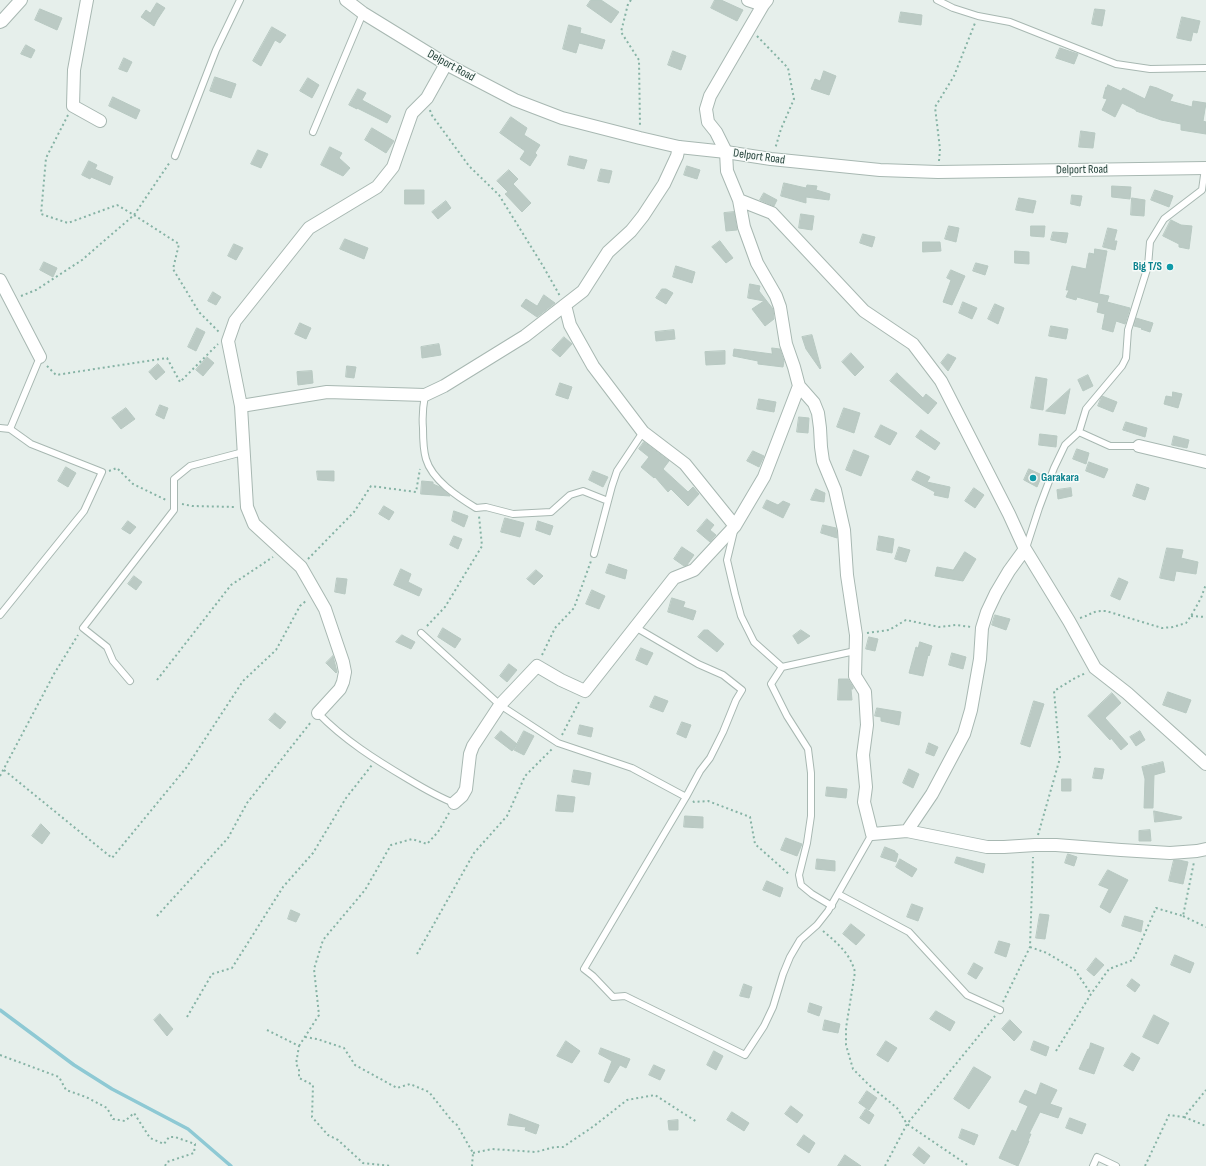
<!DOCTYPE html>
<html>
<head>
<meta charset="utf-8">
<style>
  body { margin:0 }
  canvas { display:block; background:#e6efeb }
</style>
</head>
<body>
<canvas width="1206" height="1166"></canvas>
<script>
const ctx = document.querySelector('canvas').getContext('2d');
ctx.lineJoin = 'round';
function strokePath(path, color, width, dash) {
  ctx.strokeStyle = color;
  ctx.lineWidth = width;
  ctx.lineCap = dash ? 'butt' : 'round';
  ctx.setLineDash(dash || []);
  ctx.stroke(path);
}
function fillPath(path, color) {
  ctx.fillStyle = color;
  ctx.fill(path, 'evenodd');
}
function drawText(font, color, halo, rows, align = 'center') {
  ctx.font = font + ' "Sofia Sans Condensed",sans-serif';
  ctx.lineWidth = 3;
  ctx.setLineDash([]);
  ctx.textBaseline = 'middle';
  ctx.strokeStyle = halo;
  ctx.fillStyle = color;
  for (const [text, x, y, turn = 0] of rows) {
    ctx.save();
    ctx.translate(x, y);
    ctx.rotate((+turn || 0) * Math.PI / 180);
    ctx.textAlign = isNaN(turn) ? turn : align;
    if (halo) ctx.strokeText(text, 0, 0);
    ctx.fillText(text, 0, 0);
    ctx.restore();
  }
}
strokePath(new Path2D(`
  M0,1010L74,1065L112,1089L188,1129L231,1166`), '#8ec9d4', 3.5);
const building = new Path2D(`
  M591,0H601L619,12L611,23L587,6Z
  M715,0H721L743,10L737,21L711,8Z
  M157,3L165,8L157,20L154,26L141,17L146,10L150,13Z
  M40,9L62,18L57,30L35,20Z
  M1095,9L1105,10L1102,26L1092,24Z
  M901,12L922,15L921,25L899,22Z
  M1182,17L1200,21L1197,33L1193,32L1191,41L1177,38Z
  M569,25L581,28L580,33L605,40L602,49L579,43L576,53L563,49Z
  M272,27L286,35L280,43L275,40L261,66L253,61Z
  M26,45L35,50L31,58L21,54Z
  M1060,48L1078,54L1074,64L1056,58Z
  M673,51L686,56L681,70L668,65Z
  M124,58L132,62L127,72L119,69Z
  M824,71L836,76L829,95L811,89L815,79L820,81Z
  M215,77L236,84L231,98L210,91Z
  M308,78L319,85L312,98L300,91Z
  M1108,85L1121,91L1123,88L1145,99L1150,86L1157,88L1173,95L1170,101L1192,107L1193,101L1206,103L1203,121L1206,122V134L1181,130V124L1161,120L1136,111V110L1122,103L1115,117L1102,110L1107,99L1103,98L1106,87H1107Z
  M358,89L366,93L362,100L391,116L387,123L357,108V109L349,105Z
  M113,97L140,110L136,119L109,106Z
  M511,117L527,128L524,135L540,145L535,153L537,155L530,166L520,159L525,151L500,133Z
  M372,128L394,141L386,153L365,140Z
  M1081,131L1095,133L1093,148L1079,147Z
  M330,147L342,153L339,158L350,168L343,176L321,165Z
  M258,150L268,154L261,168L251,164Z
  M570,156L587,160L584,169L568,165Z
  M89,161L97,165L95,169L113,177L110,185L91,177L90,179L82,175Z
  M687,166L700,170L697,179L684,175Z
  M601,169L612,171L609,183L598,181Z
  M509,170L518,179L513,184L531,203L522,212L505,194L508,192L497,181Z
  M784,183L806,188L807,185L817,186L816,190L830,194L829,200L806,197V203L781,196Z
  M1112,186L1131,187L1130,199L1112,197Z
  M405,190H424V204H405Z
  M1155,190L1173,196L1169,207L1151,200Z
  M764,193L777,200L774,206L760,200Z
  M1072,195L1082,196L1080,206L1071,204Z
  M1019,198L1036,201L1033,213L1016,210Z
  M1132,198L1145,200L1144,216L1131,215Z
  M446,201L451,208L438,219L432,212Z
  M734,212L737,230L726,231L724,213Z
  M801,214L814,216L812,230L799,228Z
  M1171,220L1181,225L1192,226L1189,249L1179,247V244L1163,236Z
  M949,226L959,228L956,242L945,239Z
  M1031,226H1045L1044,237L1031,236Z
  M1108,228L1117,230L1114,241H1117L1115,250L1103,247Z
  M1053,232L1068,233L1066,243L1051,240Z
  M863,234L875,237L872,247L860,243Z
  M345,239L368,248L364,259L340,249Z
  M720,241L733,258L726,263L712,247Z
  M923,242H940L941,251L923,252Z
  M234,244L243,248L236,260L228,256Z
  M1095,249L1107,251L1099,294L1109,296L1107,302L1130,308L1125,324L1116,321L1113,332L1102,329L1105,314L1097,312L1099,303L1077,297L1076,300L1066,297L1069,290H1066L1072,266L1086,269L1089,253L1094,254Z
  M1015,251L1029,252V264L1015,263Z
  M44,262L57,268L53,277L40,270Z
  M976,263L988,266L985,275L973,271Z
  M676,266L695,272L692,283L673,277Z
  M951,270L965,276L952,305L943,302L951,280L947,278Z
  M750,284L760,286L759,291L773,309L774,319L765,326L752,309L764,301L748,298Z
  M662,289H666L673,293L666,304L656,298Z
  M213,292L221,297L216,305L208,301Z
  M544,295L555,303L537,317L521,306L526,299L537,306Z
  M963,302L977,308L972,319L959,313Z
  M995,304L1004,308L998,324L988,319Z
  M1136,318L1153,323L1150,332L1141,329L1142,328L1134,326Z
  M300,323L311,328L306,339L295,334Z
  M1051,326L1068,329L1066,339L1049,336Z
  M197,328L205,332L196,351L188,347Z
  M674,330L675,339L656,341L655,332Z
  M812,335L821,368L820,369L806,349L802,337Z
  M564,337L572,344L560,357L552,350Z
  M439,344L441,355L422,358L421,347Z
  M772,348L780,349L784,361L783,367L758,364V361L733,356L734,349L772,354Z
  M725,351V364L706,365L705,352Z
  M851,353L864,367L855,376L842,362Z
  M948,354L956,358L948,371L941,363Z
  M207,357L214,363L203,376L196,370Z
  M158,364L165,372L156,380L149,372Z
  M347,366L356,367L354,378L346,377Z
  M312,371L313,383L298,385L297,372Z
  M897,373L923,398L926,394L937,403L928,414L890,381Z
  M1088,375L1093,386L1083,391L1078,380Z
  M1036,377L1047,379L1043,410L1031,408Z
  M560,383L572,387L568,399L556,395Z
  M1070,389L1065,414L1046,411Z
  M1173,392L1182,394L1178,408L1164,404L1166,396L1172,397Z
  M1102,396L1117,402L1113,412L1098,406Z
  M759,399L776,402L774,412L757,409Z
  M160,405L168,408L164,419L156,415Z
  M126,408L135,419L121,429L112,418Z
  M844,408L860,413L854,433L837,427Z
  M799,417L809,418L808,433L797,432Z
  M1126,422L1147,428L1145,437L1123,430Z
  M881,425L897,433L890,445L875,437Z
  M921,430L940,443L935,450L916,437Z
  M1040,434L1057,436L1056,447L1039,445Z
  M1174,436L1189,440L1187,448L1172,445Z
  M644,442L669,461L663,469L688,492L693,487L699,494L688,506L671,489L668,492L655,477L654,478L641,467L649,457L639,449Z
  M1077,449L1089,453L1086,464L1073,459Z
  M854,450L869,456L861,476L846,470Z
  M753,451L764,456L759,467L747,461Z
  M1089,462L1108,469L1104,478L1086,471Z
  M66,467L76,473L68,487L58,481Z
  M1029,469L1042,475L1037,487L1024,480Z
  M317,471H334V481L318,480Z
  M593,471L608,477L603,487L589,480Z
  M917,471L930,477L927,482L950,487L948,498L934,495L935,492L912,480Z
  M422,481L433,482V484L440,487L450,496L421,494Z
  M1137,484L1149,488L1145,500L1133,496Z
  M974,488L984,495L975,508L965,501Z
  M1071,488L1072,496L1058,499L1057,490Z
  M816,489L825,493L824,502L811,500Z
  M767,500L778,505L783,501L790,504L783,518L763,508Z
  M384,506L394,512L389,520L379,514Z
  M454,511L468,516L464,527L452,521Z
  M505,518L524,523L520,537L501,532Z
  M707,519L714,525L710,530L716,535L710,542L697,531Z
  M128,521L136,527L130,534L122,529Z
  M538,521L553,526L550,535L536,530Z
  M823,525L836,528L837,538L821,533Z
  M454,536L462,539L458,549L450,545Z
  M879,536L894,539L892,553L877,550Z
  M682,547L694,555L687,565L684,566L674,559Z
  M899,547L910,550L906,562L895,559Z
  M1167,548L1183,550L1181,558L1198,562L1196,574L1176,571L1174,581L1160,578Z
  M965,552L976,559L963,581L935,576L937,567L953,570Z
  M609,564L627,570L625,579L606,573Z
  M401,569L411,574L408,582L422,589L419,596L394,585Z
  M536,570L543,576L534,585L527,579Z
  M134,576L142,582L136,590L128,584Z
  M337,578L347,579L345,594L335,592Z
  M1119,578L1128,582L1120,600L1111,596Z
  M592,590L605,596L599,609L586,604Z
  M672,598L685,602L683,607L696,611L693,620L668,612Z
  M995,615L1010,619L1006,630L992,625Z
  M443,628L461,639L455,648L438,637Z
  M704,630H708L724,644L717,652L698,637Z
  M801,630L810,636L798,644L793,636Z
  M402,635L415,642L411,649L396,642Z
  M869,637L878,639L875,651L866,649Z
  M920,642L932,646L929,656L928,655L923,676L909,673L916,647L918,648Z
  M641,648L653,653L647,665L636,660Z
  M952,653L966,657L963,669L949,665Z
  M333,656L337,672L336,673L326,663Z
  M509,664L517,670L507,682L500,676Z
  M839,679H848L853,687V689H851L852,700H838Z
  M1168,692L1191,700L1186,713L1163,705Z
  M1112,693L1121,703L1105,718L1128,744L1121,750L1111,738L1110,740L1088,716Z
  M655,696L668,701L663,712L650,707Z
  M1034,701L1044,704L1030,747L1021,744Z
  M877,708L901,712L899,725L881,721V717L875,716Z
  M275,713L286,722L280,729L269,720Z
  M682,722L691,725L686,738L677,734Z
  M580,725L593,728L591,737L578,734Z
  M501,731L517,744L512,751L495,738Z
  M524,731L534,736L524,755L514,750Z
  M1140,731L1145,740L1136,746L1130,737Z
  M929,743L938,747L934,756L926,753Z
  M1163,762L1165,772L1154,775L1153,808H1144L1145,779L1142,767Z
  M1095,768L1104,769L1102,779L1093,778Z
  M909,769L919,774L913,788L903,783Z
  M574,770L591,773L589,785L572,782Z
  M1062,779H1071V791H1062Z
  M827,787L847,789L846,798L826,796Z
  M558,795L575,797L573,812L556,811Z
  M1154,811L1182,817L1181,819L1155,822Z
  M685,816L703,817V828L684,827Z
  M41,824L50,833L42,844L32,836Z
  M1150,830L1151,841H1139V831Z
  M786,838L802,844L797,856L781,850Z
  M885,847L895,851V852L898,854L896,862L881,857Z
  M1068,854L1077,857L1074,866L1065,863Z
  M957,857L985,864L983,873L955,863Z
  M817,859L835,861V871L816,869Z
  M900,859L917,869L912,877L896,867Z
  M1174,860H1179L1188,862L1183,884L1169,881Z
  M1108,870L1128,880L1110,913L1100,907L1109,889L1099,885Z
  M767,881L783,888L780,897L763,890Z
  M912,904L923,908L918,921L907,917Z
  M291,910L300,914L296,922L288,919Z
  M1040,914L1049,915L1045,939L1036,938Z
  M1125,916L1143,921L1141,932L1122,926Z
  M851,924L865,935L856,945L843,934Z
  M999,941L1010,944L1006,957L995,953Z
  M1175,955L1194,963L1190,973L1171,965Z
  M1096,958L1104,965L1094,976L1087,970Z
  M974,963L983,968L976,979L968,974Z
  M1132,979L1140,985L1135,992L1127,986Z
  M744,984L752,987L749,998L740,996Z
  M810,1003L822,1007L819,1016L808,1012Z
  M936,1011L955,1022L950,1031L930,1019Z
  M160,1014L173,1029L167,1036L154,1020Z
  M1154,1015L1169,1023L1158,1044L1143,1037Z
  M825,1020L840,1024L838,1033L823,1030Z
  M1010,1020L1022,1032L1014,1041L1002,1029Z
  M566,1041L580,1051L572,1063L557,1056Z
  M886,1041L897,1048L888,1062L877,1055Z
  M1034,1041L1049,1047L1046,1056L1031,1050Z
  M1091,1043L1104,1048L1094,1074L1079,1069L1088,1049H1089Z
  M601,1048L630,1059L626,1068L620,1065L609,1083L604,1081L612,1061L599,1054Z
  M714,1051L723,1056L716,1070L707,1065Z
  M1132,1053L1140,1058L1133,1071L1124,1066Z
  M654,1065L665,1070L660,1080L649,1075Z
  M974,1067L991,1077L969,1109L954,1099Z
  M1041,1083L1057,1090L1050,1104L1062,1108L1058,1118L1040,1112L1029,1134H1031L1028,1141H1029L1018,1166L999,1158L1012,1130L1016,1132L1028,1106L1019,1102L1025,1090L1036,1095Z
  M867,1091L877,1098L869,1110L859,1103Z
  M791,1106L803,1115L797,1123L785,1114Z
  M866,1109L874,1115L869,1124L860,1118Z
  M732,1112L749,1123L744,1131L727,1120Z
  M510,1114L539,1125L536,1134L525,1130L526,1127L508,1125Z
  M1070,1118L1086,1124L1082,1134L1066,1128Z
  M678,1120V1130H669L668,1121Z
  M962,1129L978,1135L974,1145L959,1138Z
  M804,1135L815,1143L809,1153L797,1145Z
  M919,1147L930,1156L924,1164L913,1155Z
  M845,1155L861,1166H838Z`);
fillPath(building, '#bbcac4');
strokePath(building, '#b8c9c2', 1);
const service = new Path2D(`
  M937,0L953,8L978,16L1010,22L1116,64L1150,69L1206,68
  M313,132L363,13
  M175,156L216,50L240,0
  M425,395C423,406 422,417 423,428C423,439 423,449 426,459C432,480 458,497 476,508L486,507L513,514L551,512L570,495L583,491L608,501
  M0,428L10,429
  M1079,432L1110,446H1139
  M734,531L727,560L735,594L741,616L754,642L782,667L771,684L787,716L808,749L811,773V816L807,843L799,875L801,885L812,894L832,906
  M1026,548L1039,508L1054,468L1065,445L1079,432L1086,409L1122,366L1126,358L1128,330L1148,266L1150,242L1164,219L1202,190L1205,168
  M594,554L612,486L617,471L643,432
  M0,615L84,511L102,472L31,444L10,429L40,357
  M635,627L698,664L723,675L742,690L736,700L723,732L710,758L700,771L686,797L584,969L593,976L613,997L625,996L745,1055L764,1026L773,1007L783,974L790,957L800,940L817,925L828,911L872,834
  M421,633L500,705L558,743L632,768L686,797
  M782,667L855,651
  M130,681L113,661L107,647L83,628L174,510V479L190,466L243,452
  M318,713C344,740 376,760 408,779C423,788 438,797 454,803
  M838,894L909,932L967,995L1000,1010
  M1093,1166L1097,1157L1116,1166`);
const minor = new Path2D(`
  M87,0L74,70L73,106L100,121
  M748,0L763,5
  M767,0L763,5L710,96L706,109L708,122L716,132L726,152L727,171L739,200L744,227L757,263L776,296L780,307L786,344L794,367L799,386L814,403L818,413L820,428L821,447L823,461L835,490L844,530L847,575L856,635L855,676L865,692L867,725L863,755L866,787L864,802L872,834L907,831L987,847H1004L1035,845H1056L1121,850L1170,853L1197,851L1206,849
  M0,22L2,21L21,0
  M739,200L772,213L864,311L913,344L941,381L1009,514L1025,549L1069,621L1095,668L1127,693L1206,764
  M0,280L40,357
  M565,305L570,325L593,366L643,432L685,464L735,526
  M241,406L327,392L425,395L444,386L525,336L583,291L608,252L631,231L643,216L664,184L677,156L679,147
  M1139,446L1206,462
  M318,713L340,689L343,682L345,672L343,662L325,609L301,567L254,524L247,507L241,406L228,341L235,321L309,228L377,187L393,167L412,113L427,98L446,64
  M454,803L462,796L466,789L470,754L473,746L500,705L537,666L561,680L585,691L674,578L694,570L735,526L764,477L799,386
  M907,831L932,794L964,734L971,710L980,659L982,628L987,612L996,593L1009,571L1025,549`);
const tertiary = new Path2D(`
  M346,0L363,13L446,64L515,100L562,118L640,138L679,147L726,152L771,159L880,170L938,172L1206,168`);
strokePath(service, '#a8b8b2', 8);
strokePath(minor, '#a8b8b2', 14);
strokePath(tertiary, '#a8b8b2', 14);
strokePath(new Path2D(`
  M631,0L628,4L621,32L639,60L640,127
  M757,36L788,68L794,99L781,129L775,149
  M430,110L431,114L469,166L499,195L543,266L560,296
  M68,115L46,158L41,214L68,223L117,205L134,215L179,244L173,269L199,312L220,333
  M939,161L940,149L935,107L954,76L975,23
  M21,296L36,290L82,260L134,215L170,162
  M47,366L56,375L167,358L180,382L218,344
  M109,471L117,468L133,484L166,500
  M182,504L192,506L236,507
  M308,559L354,512L371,486L416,492L420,469
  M1191,616L1206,617
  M1080,618C1091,615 1093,610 1106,611L1162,628L1173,627L1186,623L1191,616L1201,598L1206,584
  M427,626L445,607L482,546L479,516
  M867,633L889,630L906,620L939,627L956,625L971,627
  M542,655L555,628L574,608L591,561
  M157,680L231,585L273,557
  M562,735L579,702
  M4,770L112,858L186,768L243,681L276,650L300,606L307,600
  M0,776L54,674L78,635
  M693,801L694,802L708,801L750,817L755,844L790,875
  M1038,835L1060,758L1054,691L1075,678L1086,673
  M157,916L228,838L247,803L311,722
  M1183,916L1206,927
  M823,931C837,943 850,953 855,972L846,1028V1045L853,1069L869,1085L897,1108L907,1124L969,1166
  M1030,947L1047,953L1075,970L1091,994
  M417,954L474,853L507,816L525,776L553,748
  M1003,1002L1030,947L1033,857
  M187,1017L212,974L232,968L283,887L313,853L346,798L372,765
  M267,1030L299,1046L296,1064L299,1069V1078L313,1085L312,1117L328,1135L338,1140L363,1163L391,1166
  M305,1037L317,1039L344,1048L355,1065L397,1088L410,1084L429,1092L452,1121L457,1125L473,1153L472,1166
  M299,1046L319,1015L314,969L323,940L365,890L391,845L412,839L427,844L438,832L449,813
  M1056,1051L1091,994L1109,969L1133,960L1156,908L1183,916L1194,862
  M0,1055L59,1077L66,1090L86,1097L107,1108L113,1119L125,1121L134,1113L150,1138L164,1144L169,1137H175L195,1144L194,1153L167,1162L165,1166
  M1184,1117L1206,1126
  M473,1153L492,1149L536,1152L555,1147H563L594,1126L627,1100L655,1095L697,1122
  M885,1166L907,1124L995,1016
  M1145,1166L1169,1115L1184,1117L1206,1090`), '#86b3a5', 2, [2, 3]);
strokePath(service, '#fff', 6);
strokePath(minor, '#fff', 12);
strokePath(tertiary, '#fff', 12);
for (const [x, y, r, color] of [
  [1170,267,4,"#0f9aa8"],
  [1033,478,4,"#0f9aa8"]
]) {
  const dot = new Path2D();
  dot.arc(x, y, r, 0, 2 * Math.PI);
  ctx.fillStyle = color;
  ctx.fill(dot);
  strokePath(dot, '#f7fbf9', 1.5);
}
drawText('12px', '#24423a', '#f7fbf9', [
  ["Delport Road",451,66,29],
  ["Delport Road",759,157,8],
  ["Delport Road",1082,170,-1]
]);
drawText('bold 12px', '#0d838f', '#f7fbf9', [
  ["Big T/S",1162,267],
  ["Garakara",1041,478,"left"]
], 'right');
</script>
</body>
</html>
